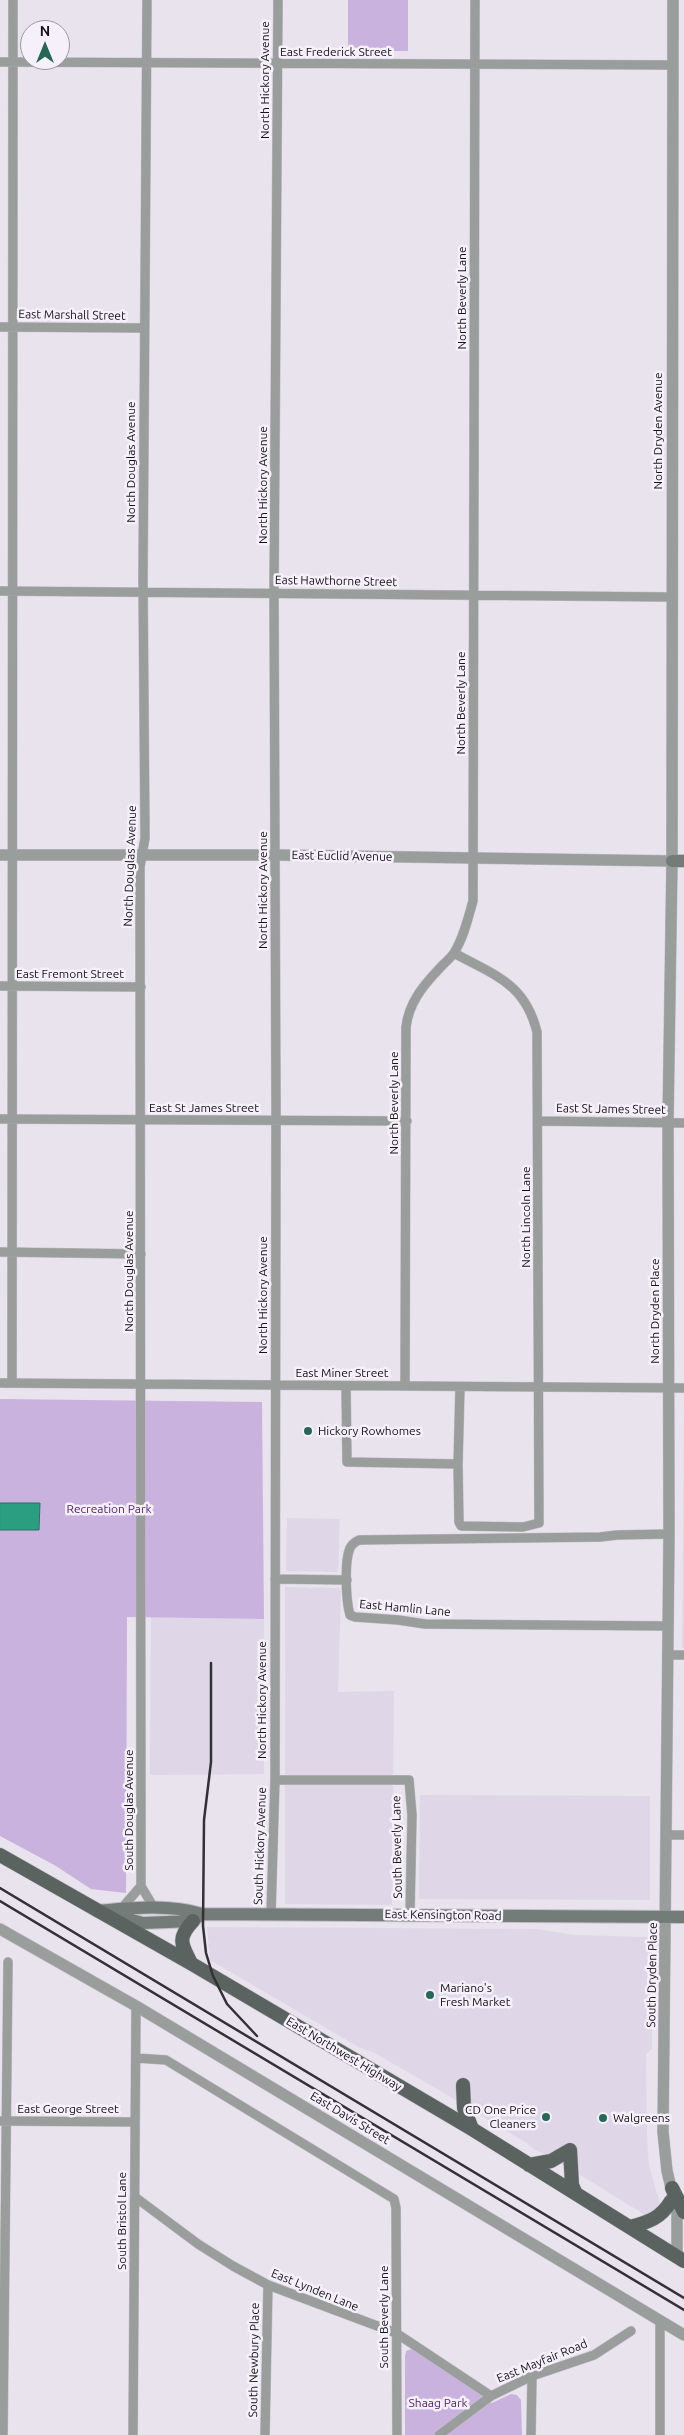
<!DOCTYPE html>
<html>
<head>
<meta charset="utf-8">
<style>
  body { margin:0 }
  #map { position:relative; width:684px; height:2435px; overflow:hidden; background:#e8e3ed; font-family:Ubuntu,sans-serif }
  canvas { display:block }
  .north { position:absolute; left:20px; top:20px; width:50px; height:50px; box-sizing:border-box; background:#f5f0fa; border:1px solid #9b989f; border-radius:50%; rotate:0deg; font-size:14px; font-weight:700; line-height:20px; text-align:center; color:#141316 }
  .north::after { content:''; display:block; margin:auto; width:18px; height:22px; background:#276755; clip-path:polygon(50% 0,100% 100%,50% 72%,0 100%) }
</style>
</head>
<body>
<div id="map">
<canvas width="684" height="2435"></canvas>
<div class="north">N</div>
</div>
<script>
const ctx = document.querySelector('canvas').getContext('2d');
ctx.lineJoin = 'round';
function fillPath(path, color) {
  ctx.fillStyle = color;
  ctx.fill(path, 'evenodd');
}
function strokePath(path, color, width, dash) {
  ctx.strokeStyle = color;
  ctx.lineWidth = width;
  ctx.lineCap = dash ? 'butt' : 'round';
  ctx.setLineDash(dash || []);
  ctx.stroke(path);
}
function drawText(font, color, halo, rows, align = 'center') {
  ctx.font = font + ' Ubuntu,sans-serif';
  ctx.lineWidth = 5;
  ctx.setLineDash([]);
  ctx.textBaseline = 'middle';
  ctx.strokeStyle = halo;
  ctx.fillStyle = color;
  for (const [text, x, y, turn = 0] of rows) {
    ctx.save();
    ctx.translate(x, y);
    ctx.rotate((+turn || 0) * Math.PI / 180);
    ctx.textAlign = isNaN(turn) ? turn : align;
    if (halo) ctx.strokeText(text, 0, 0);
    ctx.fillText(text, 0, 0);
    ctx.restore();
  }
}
fillPath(new Path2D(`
  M684,1402V1648H682Z
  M287,1518L340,1519L338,1572L286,1571Z
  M285,1587L339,1588L341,1590L338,1692L394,1691L392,1905L285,1904Z
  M151,1617L264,1619V1774L150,1775Z
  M420,1795L650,1796V1900L419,1899Z
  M207,1927L537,1929L574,1935L650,1937L652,1940V2049L646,2054L647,2136L649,2166L661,2207L647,2216L549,2156L535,2150L525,2142L444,2093L373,2052L360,2048L210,1960Z`), '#dfd7e7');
fillPath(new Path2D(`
  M348,0H408V51H348Z
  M0,1399L262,1402L264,1619L127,1617L126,1893L91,1889L56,1866L0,1836Z
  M412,2349L475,2388L492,2403L511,2394L517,2395L521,2400L522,2435H405V2357L406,2351Z`), '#cab2df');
const water = new Path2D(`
  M0,1503H40L39,1530H0Z`);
fillPath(water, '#2b9d80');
strokePath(water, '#247460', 1);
const minor = new Path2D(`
  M0,62L673,65
  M0,327L144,328
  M0,591L672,597
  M0,986L141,987
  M0,1119L407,1121
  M538,1121L684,1123
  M0,1252L141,1254
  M0,1383L684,1388
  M12,1383L13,0
  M346,1386L347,1462L458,1464L459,1522L461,1526L523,1527L539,1523L537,1032C525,983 494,975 454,953
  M405,1386L406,1027C409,1003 422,987 438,970C443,964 450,959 454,953C464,937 468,918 473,901L475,0
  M458,1465L460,1387
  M275,1579L347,1580
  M667,1626L425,1624L398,1620L355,1617L350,1615C346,1601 344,1562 350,1548C352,1544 355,1542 359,1540L600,1537L617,1535L669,1534
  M667,1655H684
  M275,1780H409L412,1815L410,1914
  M667,1835H684
  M141,1886L140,867L145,838L143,579L147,0
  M121,1909L141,1886L154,1908
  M271,1914L275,1780L276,1109L274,593L278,0
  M136,2058L166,2060L394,2199L396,2208L397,2435
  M0,2121L135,2122
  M135,2197L198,2244L233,2266L268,2285L396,2333L491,2396
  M3,2435L8,1962
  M133,2435L136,2006
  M265,2435L268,2285
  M439,2435L491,2396L532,2376L594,2355L631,2331
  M531,2435L532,2376
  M660,2435V2321`);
const tertiary = new Path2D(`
  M673,0L672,861L668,1122L669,1534L663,2132L667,2171L677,2212V2257
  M0,855H276L672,861
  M0,1929L136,2006L684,2335`);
const secondary = new Path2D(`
  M672,861H684
  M97,1911C132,1908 168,1904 202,1914L684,1917
  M109,1914L143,1923L193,1921L199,1916`);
const primary = new Path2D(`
  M0,1855L192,1964L472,2129L684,2261
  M191,1963C181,1944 177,1938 193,1921
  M463,2085L464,2108L472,2129
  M570,2150L572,2185L576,2194
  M529,2165L551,2161L570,2150
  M672,2188L684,2212
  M630,2227C649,2222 661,2218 671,2201`);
strokePath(minor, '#c2bec6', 10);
strokePath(tertiary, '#c2bec6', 12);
strokePath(secondary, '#c2bec6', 14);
strokePath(primary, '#c2bec6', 15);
strokePath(minor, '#999e9c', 9);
strokePath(tertiary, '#999e9c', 11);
strokePath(secondary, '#747c79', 12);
strokePath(primary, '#5b6360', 14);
strokePath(new Path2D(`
  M211,1663V1762L204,1820L203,1926L206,1953L213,1976L227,2004L257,2036
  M0,1888L684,2298
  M0,1901L684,2310`), '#333135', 2.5);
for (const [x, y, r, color] of [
  [308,1431,5,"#276755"],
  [430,1995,5,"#276755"],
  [546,2117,5,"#276755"],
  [603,2118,5,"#276755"]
]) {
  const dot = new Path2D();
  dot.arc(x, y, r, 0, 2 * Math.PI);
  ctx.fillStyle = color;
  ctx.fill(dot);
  strokePath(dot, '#f5f0fa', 2);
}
drawText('12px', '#141316', '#f5f0fa', [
  ["East Frederick Street",336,52],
  ["North Hickory Avenue",265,80,-90],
  ["North Beverly Lane",462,298,-90],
  ["East Marshall Street",72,315,1],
  ["North Dryden Avenue",658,431,-90],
  ["North Douglas Avenue",131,462,-90],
  ["North Hickory Avenue",263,485,-90],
  ["East Hawthorne Street",336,581,1],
  ["North Beverly Lane",461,703,-90],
  ["East Euclid Avenue",342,856,1],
  ["North Douglas Avenue",130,866,-88],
  ["North Hickory Avenue",263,890,-90],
  ["East Fremont Street",70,974],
  ["North Beverly Lane",394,1103,-90],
  ["East St James Street",204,1108],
  ["East St James Street",611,1109,1],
  ["North Lincoln Lane",526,1217,-90],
  ["North Douglas Avenue",129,1271,-90],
  ["North Hickory Avenue",263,1295,-90],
  ["North Dryden Place",655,1311,-90],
  ["East Miner Street",342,1373],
  ["East Hamlin Lane",405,1608,5],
  ["North Hickory Avenue",262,1700,-90],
  ["South Douglas Avenue",129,1810,-90],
  ["South Hickory Avenue",260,1846,-88],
  ["South Beverly Lane",397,1847,-91],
  ["East Kensington Road",443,1915,1],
  ["South Dryden Place",652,1975,-89],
  ["East Northwest Highway",344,2054,31],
  ["East George Street",68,2109],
  ["East Davis Street",350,2118,31],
  ["South Bristol Lane",122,2221,-90],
  ["East Lynden Lane",315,2290,22],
  ["South Beverly Lane",384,2317,-90],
  ["South Newbury Place",254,2360,-89],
  ["East Mayfair Road",542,2361,-22]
]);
drawText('12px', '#141316', '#f5f0fa', [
  ["Hickory Rowhomes",318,1431],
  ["Mariano's",440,1988],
  ["Fresh Market",440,2002],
  ["CD One Price",536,2110,"right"],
  ["Cleaners",536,2124,"right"],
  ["Walgreens",613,2118]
], 'left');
drawText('12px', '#501d70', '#f5f0fa', [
  ["Recreation Park",109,1509],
  ["Shaag Park",438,2403]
]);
</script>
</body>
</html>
